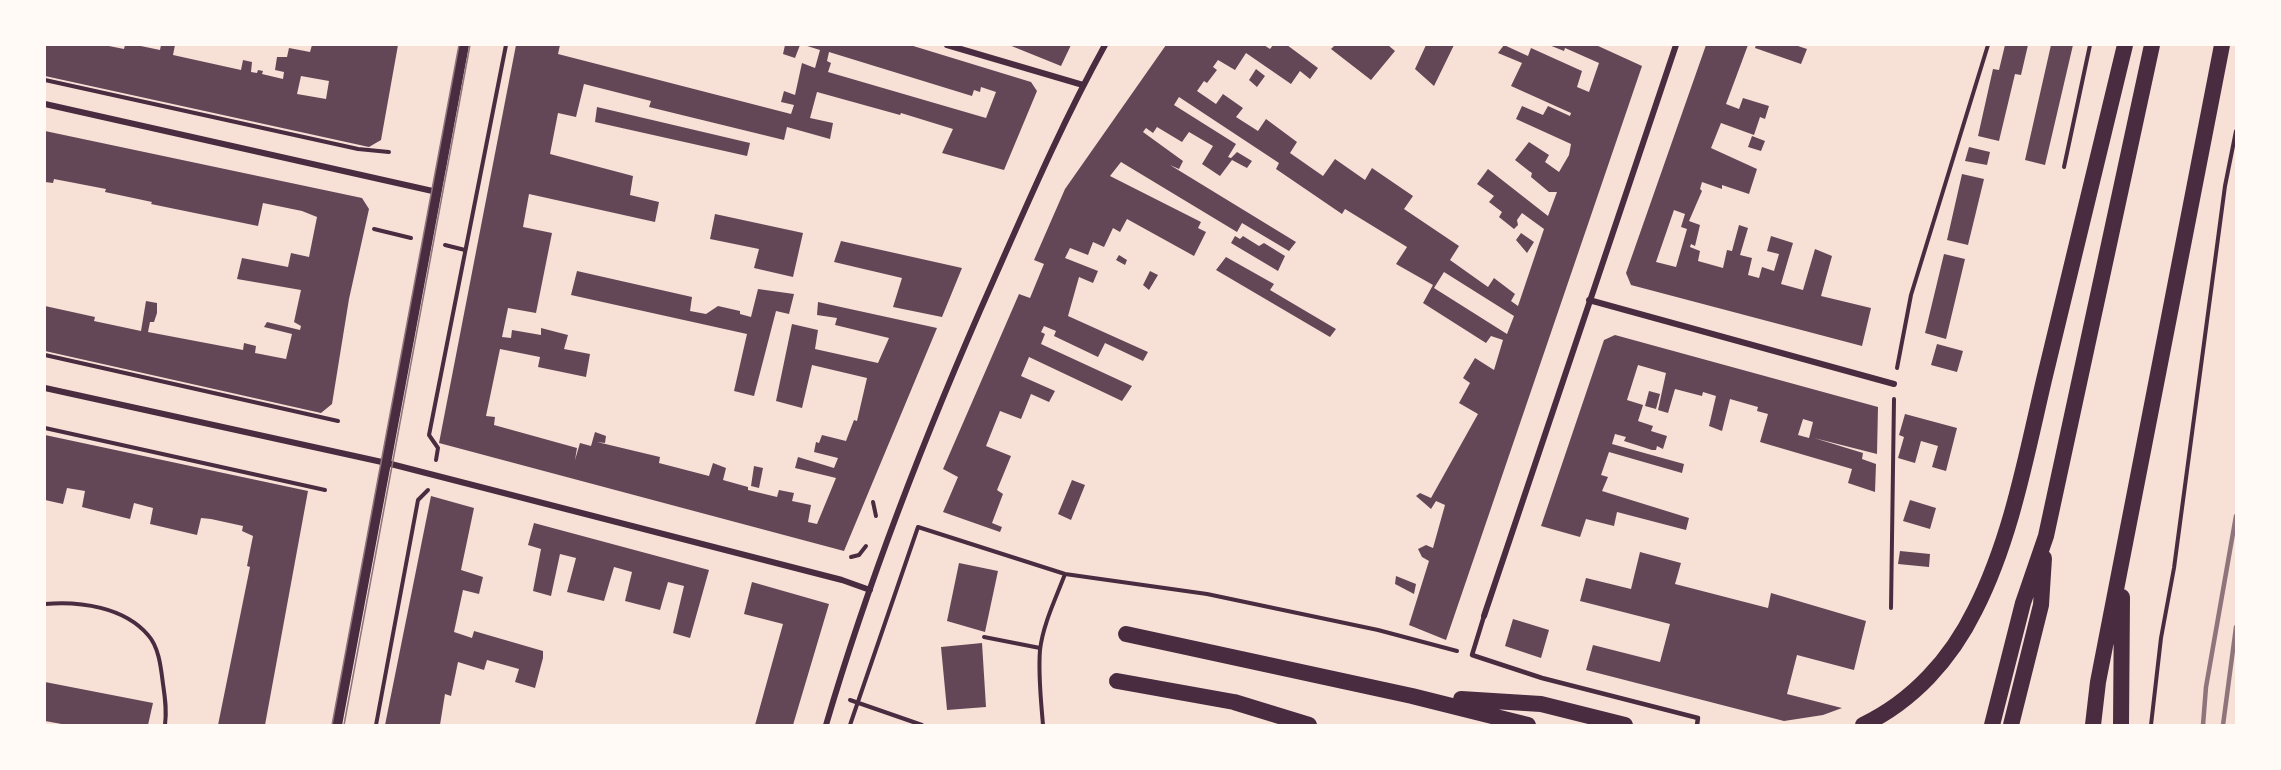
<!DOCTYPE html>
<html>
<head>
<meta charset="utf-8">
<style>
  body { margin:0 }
  #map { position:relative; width:2281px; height:770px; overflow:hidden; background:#f7e1d7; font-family:"Varela Round",sans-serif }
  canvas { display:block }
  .frame { position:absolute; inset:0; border:46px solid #fffaf5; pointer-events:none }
</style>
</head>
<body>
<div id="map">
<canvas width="2281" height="770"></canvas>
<div class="frame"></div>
</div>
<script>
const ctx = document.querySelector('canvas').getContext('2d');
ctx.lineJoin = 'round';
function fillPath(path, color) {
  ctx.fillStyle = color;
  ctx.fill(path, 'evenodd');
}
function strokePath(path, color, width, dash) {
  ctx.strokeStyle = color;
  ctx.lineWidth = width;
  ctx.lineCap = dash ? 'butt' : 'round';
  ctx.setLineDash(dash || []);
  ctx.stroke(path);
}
fillPath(new Path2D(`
  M45,45H104L124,49L125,45H136L160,50L161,45H175L173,55L241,70L243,60L252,62L251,72L257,73L258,70L263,71L262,74L283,79L284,72L275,70L277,57H287L289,48L310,52L312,45H398L381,140L369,147L45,76ZM301,76L329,81L326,99L297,94Z
  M516,45H560L558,54L791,114L794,105L781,102L784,91L795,95L802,63L815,68L820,50L804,45H910L1031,82L1037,91L1004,170L942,153L953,129L901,113L900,115L817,92L810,118L833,123L830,139L787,127L784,140L649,107L651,101L584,84L576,117L558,113L550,154L633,176L630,195L659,202L655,222L529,194L523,227L552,233L536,313L508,308L502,337L511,338L512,330L541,335V328L568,335L564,349L590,354L586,377L538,367L540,357L500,349L486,416L495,417L494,425L577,448L575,460L580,443L591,446L595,432L606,436L605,443L597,442L660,457L659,463L709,476L713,463L726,468L723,480L748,487V490L777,497L779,490L794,493L792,501L811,505L808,522L817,524L836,478L795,468L798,457L834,468L838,458L814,452L816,442L819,443L822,435L846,441L854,420L857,421L867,378L812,365L802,408L776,401L792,324L818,330L815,349L878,363L889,338L835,325L837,318L817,315L818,302L937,328L844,551L439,443ZM829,52L972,96L974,90L980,92L981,87L996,92L986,118L828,72L831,63L827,61Z
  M785,45H800L795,58L783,54Z
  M1009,45H1071L1061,66Z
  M1166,45H1264L1270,49L1273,45H1287L1318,68L1310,79L1300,71L1291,84L1246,53L1235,70L1218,60L1213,67L1217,70L1207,83L1204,81L1197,91L1216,104L1223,94L1243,108L1236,117L1258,131L1266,119L1297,142L1290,153L1323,176L1335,159L1365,180L1372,168L1413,196L1404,209L1459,246L1450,260L1488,287L1494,278L1515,294L1511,301L1518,306L1544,229L1522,213L1517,220L1518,225L1514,229L1499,217L1502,212L1489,202L1494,196L1477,184L1488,169L1548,216L1557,192H1549L1531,177L1532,173L1529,171L1515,160L1529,142L1549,155L1545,162L1559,172L1569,155L1571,144L1516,119L1522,106L1543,115L1548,106L1570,116L1571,113L1511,86L1522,63L1498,53L1504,45L1528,56L1531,48L1582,71L1577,87L1589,92L1599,63L1565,48L1564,51L1549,45H1596L1642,66L1446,640L1409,625L1429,561L1422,557L1418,549L1426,545L1433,548L1445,505L1436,501L1431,509L1416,496L1420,493L1431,498L1478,414L1459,403L1470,383L1463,378L1475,358L1494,370L1503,340L1491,336L1486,343L1423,303L1433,285L1396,264L1407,247L1345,209L1342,214L1276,169L1279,163L1179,97L1174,105L1236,144L1228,157L1231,158L1237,152L1252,161L1247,168L1232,160L1220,176L1202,164L1213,146L1189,132L1182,142L1157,127L1153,133L1146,128L1143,132L1183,161L1179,169L1170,165L1296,242L1289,251L1242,223L1237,232L1121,162L1110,176L1201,222L1198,228L1206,232L1194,256L1127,219L1120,232L1113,228L1104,247L1093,242L1088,255L1070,248L1065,258L1098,271L1093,283L1079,277L1068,316L1148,352L1143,361L1105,343L1098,357L1054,336L1056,331L1044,326L1041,332L1045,334L1041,344L1132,386L1122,401L1029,357L1021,376L1055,391L1049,402L1031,394L1021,419L1000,411L986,446L1011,456L997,490L1003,494L992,523L1002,527L1000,532L943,512L958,477L943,469L1019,294L1030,298L1044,264L1034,260L1065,189ZM1444,272L1514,316L1507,334L1434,288Z
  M1335,45H1388L1395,51L1371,80L1331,49Z
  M1426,45H1454L1434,86L1415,69Z
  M1706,45H1748L1726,104L1739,109L1743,98L1769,106L1765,119L1760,117L1754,135L1721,123L1711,148L1757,169L1749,194L1722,185V189L1702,182L1700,189L1702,191L1689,221L1700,225L1695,246L1691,244L1690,247L1700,251L1698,261L1723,268L1727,250L1732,251L1739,225L1748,228L1740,255L1752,258L1748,275L1759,278L1762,267L1774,271L1779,254L1767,251L1771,236L1793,243L1781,284L1803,290L1815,249L1832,256L1821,296L1871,308L1862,346L1631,285L1626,273ZM1674,210L1685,214L1681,227L1687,229L1676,267L1656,262Z
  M1756,45H1795L1807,49L1801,64L1755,48Z
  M2005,45H2028L2021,75L2015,74L1999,141L1978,136L1993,69L1999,70Z
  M2051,45H2073L2045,165L2025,160Z
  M1256,69L1265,76L1257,87L1249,80Z
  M597,107L750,143L747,156L595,122Z
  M45,131L362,198L369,209L349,299L332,404L321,413L45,351V306L95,317L94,321L141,331L146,301L157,303V313L154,322H150L148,332L243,350L244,343L256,346L255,353L286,359L292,334L264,327L267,322L300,330L301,326L294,322L301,290L237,279L242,258L288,267L291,253L309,257L317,217L302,211L263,203L258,226L151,204L152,202L105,192L106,189L54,179L53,183L45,182Z
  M1752,136L1765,141L1761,151L1748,147Z
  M1969,147L1990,152L1987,165L1965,161Z
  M1962,174L1984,179L1968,245L1947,240Z
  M715,214L803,233L793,277L754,268L759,249L710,239Z
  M1521,233L1534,242L1527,253L1516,240Z
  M1235,236L1240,239L1243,236L1259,246L1264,243L1285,256L1278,271L1231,243Z
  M841,241L962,268L942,317L893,307L902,278L834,262Z
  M1944,254L1965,259L1946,339L1925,333Z
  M1119,255L1127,260L1125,265L1116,260Z
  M1226,257L1274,284L1270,290L1336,329L1330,337L1216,270Z
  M577,271L692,297L690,311L706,314L718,306L740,311V314L751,317L758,289L794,294L789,314L776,311L754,396L734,391L747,334L571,295Z
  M1150,271L1158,275L1149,290L1143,285Z
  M1615,335L1878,407L1877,454L1814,438L1863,453L1862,459L1876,464L1875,492L1848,483L1852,469L1760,442L1768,414L1757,411L1758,407L1730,399L1722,431L1709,426L1716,396L1703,392L1702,396L1675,389L1668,413L1658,410L1666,373L1638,365L1627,400L1643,405L1638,421L1653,426L1651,431L1667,436L1663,449L1657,446L1656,450H1652L1624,441L1626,437L1615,434L1612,444L1684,464L1682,473L1609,452L1601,475L1608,477L1602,491L1689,518L1686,530L1617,512L1614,526L1586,519L1580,537L1541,526L1604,340ZM1803,419L1813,422L1809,438L1798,435Z
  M1937,344L1963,351L1957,372L1931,365Z
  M1649,391L1660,394L1656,409L1645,406Z
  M1905,414L1957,428L1946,471L1932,467L1938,446L1921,441L1915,463L1898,458L1904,437L1899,435Z
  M45,435L308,491L265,725H218L250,567L247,566L253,536L242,531L243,526L211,519L201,518L197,535L150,524L153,508L134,503L130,519L82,507L85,491L67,488L63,504L45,500Z
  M754,466L763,468L759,488L751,486Z
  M1072,480L1085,485L1071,520L1058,514Z
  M431,496L474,508L461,570L483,577L479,594L463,590L454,632L472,638L474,631L543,651V658L535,688L515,682L519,669L487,660L484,670L458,662L451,696L445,694L440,725H385Z
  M1910,500L1936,508L1930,529L1903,521Z
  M534,523L709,570L690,638L673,633L684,586L668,582L660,610L625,601L632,572L614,567L604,601L567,592L576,558L560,554L551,596L533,591L541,549L528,545Z
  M1900,551L1930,554L1929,567L1898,564Z
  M1640,552L1681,563L1675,584L1768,608L1771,593L1866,621L1854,670L1797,655L1787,694L1842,708L1823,715L1784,721L1586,670L1593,645L1660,662L1670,624L1580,601L1586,578L1631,589Z
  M959,563L998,571L985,632L947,621Z
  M1396,576L1416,584L1414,594L1395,584Z
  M752,582L829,604L793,725H755L783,624L744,614Z
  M1513,619L1549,630L1541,658L1505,646Z
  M982,643L986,707L947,710L941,647Z
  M45,682L153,703L148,725H67L45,721Z`), '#644757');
strokePath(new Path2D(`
  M45,80L358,149L389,152
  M2064,167L2090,45
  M374,229L411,238
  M445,245L465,250
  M45,355L338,421
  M1897,368L1911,295L1988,45
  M45,428L325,490
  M436,460L438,448L429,435L506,45
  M873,502L876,516
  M851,557L859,555L866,546
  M45,604C80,601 124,607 148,635C159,647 161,668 163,684C165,698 167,710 165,725
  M1891,608L1894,399
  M984,637L1040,648
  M850,700L922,725
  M376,725L418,500L428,490
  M850,725L918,527L1065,574L1207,594L1378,630L1457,651
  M1043,725C1041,700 1038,675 1040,650C1043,624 1056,598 1065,574
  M2151,725L2161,638L2174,568L2225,186L2236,131`), '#4a2c40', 4);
strokePath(new Path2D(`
  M1484,616L1472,655L1542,678L1698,718L1697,725`), '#4a2c40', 4.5);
strokePath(new Path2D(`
  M947,45L1083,85
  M45,104L437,192
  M1589,300L1894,384
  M45,388L391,464L842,580L870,590
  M1484,616L1676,45
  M826,725C871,572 929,425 994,279C1029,200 1063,121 1105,45`), '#4a2c40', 6);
strokePath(new Path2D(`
  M337,725L464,45`), '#4a2c40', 10);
strokePath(new Path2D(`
  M1126,634L1412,696L1528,725
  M1117,681L1234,702L1309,725
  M1461,699L1541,704L1625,725
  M1863,725C1913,701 1951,659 1975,610C2011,539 2026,457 2044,380C2071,269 2098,157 2125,45
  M1992,725L2023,603L2046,536L2152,45
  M2011,725L2041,605L2044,558
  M2093,725L2098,682L2222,45
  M2121,725L2122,597`), '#4a2c40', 16);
strokePath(new Path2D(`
  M332,725L459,45
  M344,725L470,45`), '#8f747c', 1.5);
strokePath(new Path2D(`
  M2203,725L2206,687L2236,516
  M2223,725L2236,627`), '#8f747c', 4.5);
</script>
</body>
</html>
